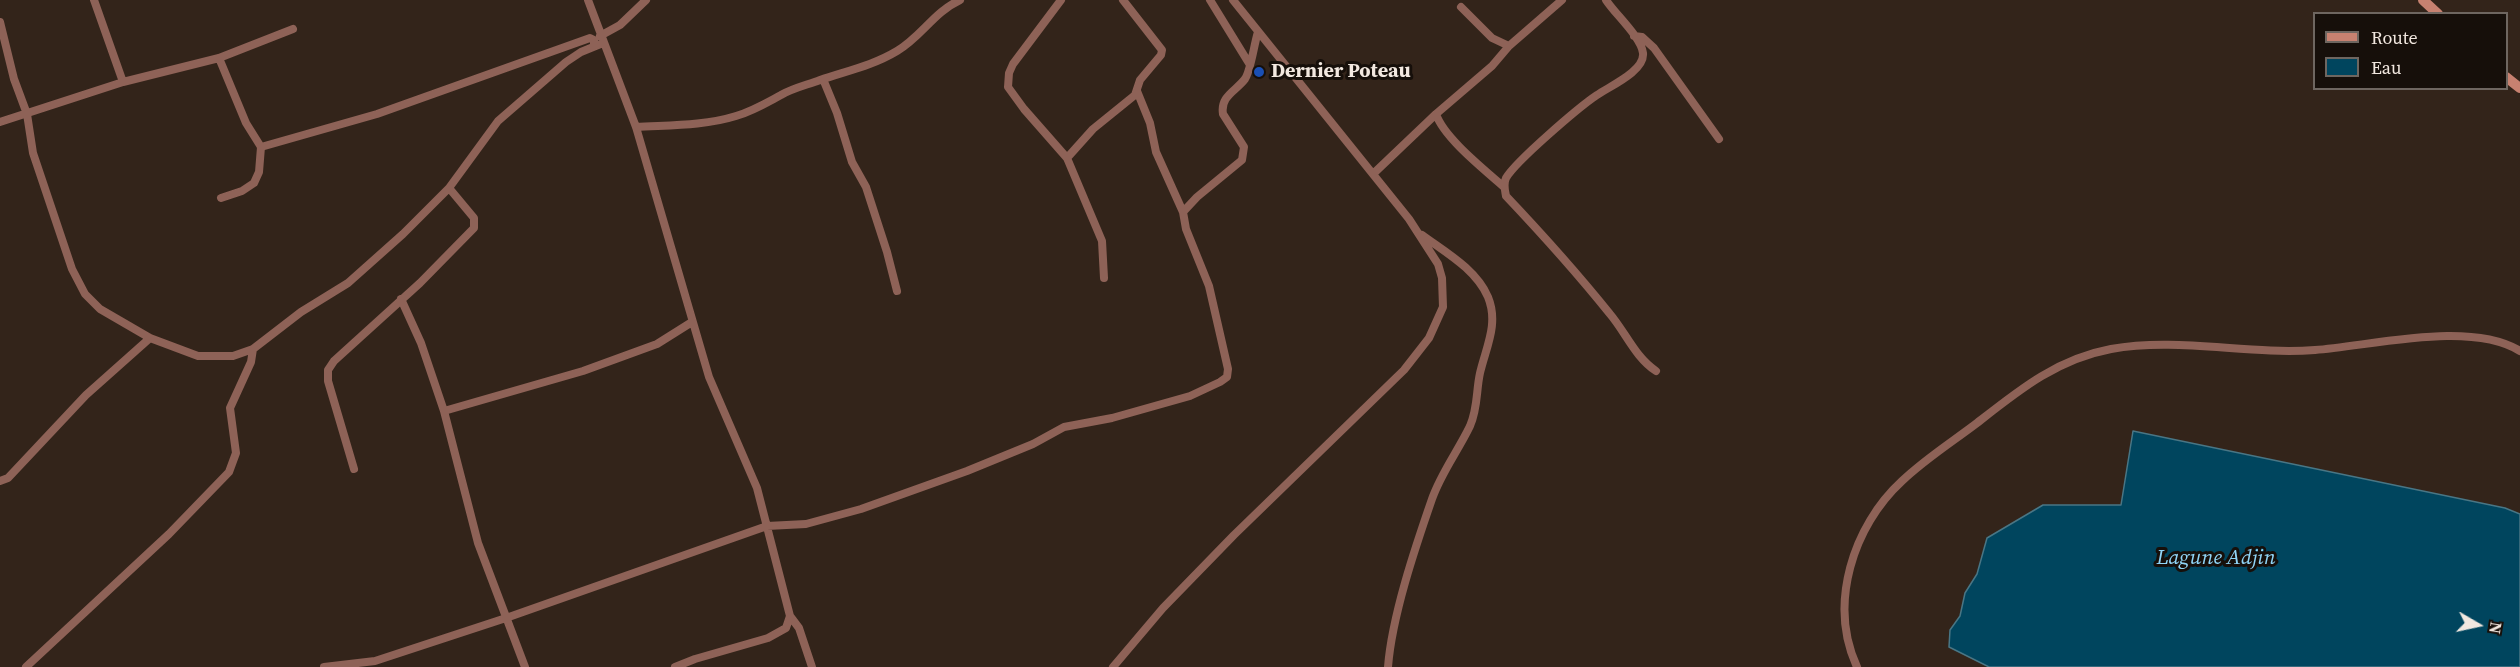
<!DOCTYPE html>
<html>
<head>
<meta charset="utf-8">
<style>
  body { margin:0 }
  #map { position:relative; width:2520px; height:667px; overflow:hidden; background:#33241a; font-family:"Source Serif 4",serif }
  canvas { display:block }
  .legend { position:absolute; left:2313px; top:12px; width:195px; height:78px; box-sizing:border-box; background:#160f0a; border:2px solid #6e6660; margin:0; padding:8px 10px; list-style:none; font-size:18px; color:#f2e8e0 }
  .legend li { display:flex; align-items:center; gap:12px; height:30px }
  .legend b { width:30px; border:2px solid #6e6660 }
  .north { position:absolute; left:2448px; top:595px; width:60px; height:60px; -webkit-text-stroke:4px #160f0a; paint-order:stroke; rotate:99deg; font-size:16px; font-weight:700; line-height:24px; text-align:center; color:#f2e8e0 }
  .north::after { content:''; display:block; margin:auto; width:21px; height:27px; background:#f2e8e0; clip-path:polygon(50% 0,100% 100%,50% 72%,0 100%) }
</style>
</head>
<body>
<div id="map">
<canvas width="2520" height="667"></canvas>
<ul class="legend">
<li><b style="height:8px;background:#c78170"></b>Route</li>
<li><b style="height:16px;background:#00455e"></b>Eau</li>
</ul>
<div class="north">N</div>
</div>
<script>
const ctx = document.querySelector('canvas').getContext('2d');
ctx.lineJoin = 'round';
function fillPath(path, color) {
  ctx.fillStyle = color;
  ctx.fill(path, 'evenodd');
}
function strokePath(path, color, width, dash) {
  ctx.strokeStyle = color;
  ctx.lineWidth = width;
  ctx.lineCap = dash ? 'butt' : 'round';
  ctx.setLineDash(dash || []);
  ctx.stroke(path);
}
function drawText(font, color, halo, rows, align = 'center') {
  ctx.font = font + ' "Source Serif 4",serif';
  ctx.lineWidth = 6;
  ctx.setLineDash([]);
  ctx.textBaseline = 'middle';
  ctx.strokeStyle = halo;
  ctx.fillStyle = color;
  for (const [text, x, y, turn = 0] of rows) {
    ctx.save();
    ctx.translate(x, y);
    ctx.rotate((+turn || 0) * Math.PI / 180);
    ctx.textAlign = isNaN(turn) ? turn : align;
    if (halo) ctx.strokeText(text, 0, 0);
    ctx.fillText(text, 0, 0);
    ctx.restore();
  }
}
const water = new Path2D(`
  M2133,431L2505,508L2520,514V667H1989L1949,647L1950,630L1960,616L1965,593L1977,574L1987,538L2043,505H2121Z`);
fillPath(water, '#00455e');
strokePath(water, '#497685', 1.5);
strokePath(new Path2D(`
  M94,0L123,82
  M588,0L636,127L709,377L757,488L790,616L799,628L812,667
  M1061,0L1013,64L1009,73L1008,87L1024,109L1067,158L1102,241L1104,278
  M1210,0L1250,65
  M1606,0C1615,14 1641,37 1643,53C1645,71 1610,86 1597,95C1579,107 1516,161 1506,178C1503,184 1505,190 1506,196C1542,234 1577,273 1610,314C1626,333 1635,357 1656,371
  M1461,7L1492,38L1509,46L1562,0
  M0,22L14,79L27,114L33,153L72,269L85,294L100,309L150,338
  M600,36L620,25L646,0
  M1634,36L1642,37L1654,48L1719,139
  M219,58L246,123L261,147L259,172L254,183L242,191L221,198
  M823,79L837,113L852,162L866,187L887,252L897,291
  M1137,91L1150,123L1156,152L1183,212
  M1436,114C1444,138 1485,170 1504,187
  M0,122L123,82L219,58L293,29
  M636,127C669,125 704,126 736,116C753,111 766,103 781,95C793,88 807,85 820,80C846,71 872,66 897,51C921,37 934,12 960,0
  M261,147L377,114L590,38L594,40V46
  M1067,158L1093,129L1135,95L1140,80L1161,55L1162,50L1123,0
  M1373,174L1436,114L1492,66L1509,46
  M401,299L421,343L444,411L478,543L525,667
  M444,411L583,371L657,344L692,322
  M354,469L328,381V370L334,361L420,283L474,228V218L449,188
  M0,481L8,478L86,395L150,338L198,356H233L253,349L301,312L348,283L403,234L449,188L498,121L566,62L581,52L603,43
  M26,667L169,534L229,472L236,453L230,408L251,362L253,349
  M324,667L375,661L506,618L767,526L806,524L861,509L967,471L1033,444L1064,427L1112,418L1190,396L1220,382L1227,377L1228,369L1209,286L1186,229L1183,212L1197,197L1242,160L1244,147L1223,114C1220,96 1236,91 1245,79C1251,70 1254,44 1258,32
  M675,667L695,659L768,638L786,628L790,616
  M1113,667L1163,608L1234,535L1404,370L1429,338L1443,307L1442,278L1438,264L1409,219L1233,0
  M1388,667C1392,616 1415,548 1432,499C1441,473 1458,451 1470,426C1478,408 1476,391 1480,373C1486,347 1499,324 1488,297C1476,269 1445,252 1422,235
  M1857,667C1828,604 1853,526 1902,481C1925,459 1952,442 1977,423C2019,390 2057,359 2111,349C2178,337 2247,355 2315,350C2371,346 2470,320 2520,351`), '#8e6257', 8);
strokePath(new Path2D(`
  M2423,0L2438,14
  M2506,77L2520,88`), '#c78170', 10);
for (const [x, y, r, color] of [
  [1259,72,6,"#1a4fb4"]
]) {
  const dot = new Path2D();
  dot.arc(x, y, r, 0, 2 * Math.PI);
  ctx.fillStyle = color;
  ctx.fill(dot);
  strokePath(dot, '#160f0a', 2);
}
drawText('bold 20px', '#f2e8e0', '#160f0a', [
  ["Dernier Poteau",1271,72]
], 'left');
drawText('italic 21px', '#90d5f7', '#160f0a', [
  ["Lagune Adjin",2216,559]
]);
</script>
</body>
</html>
